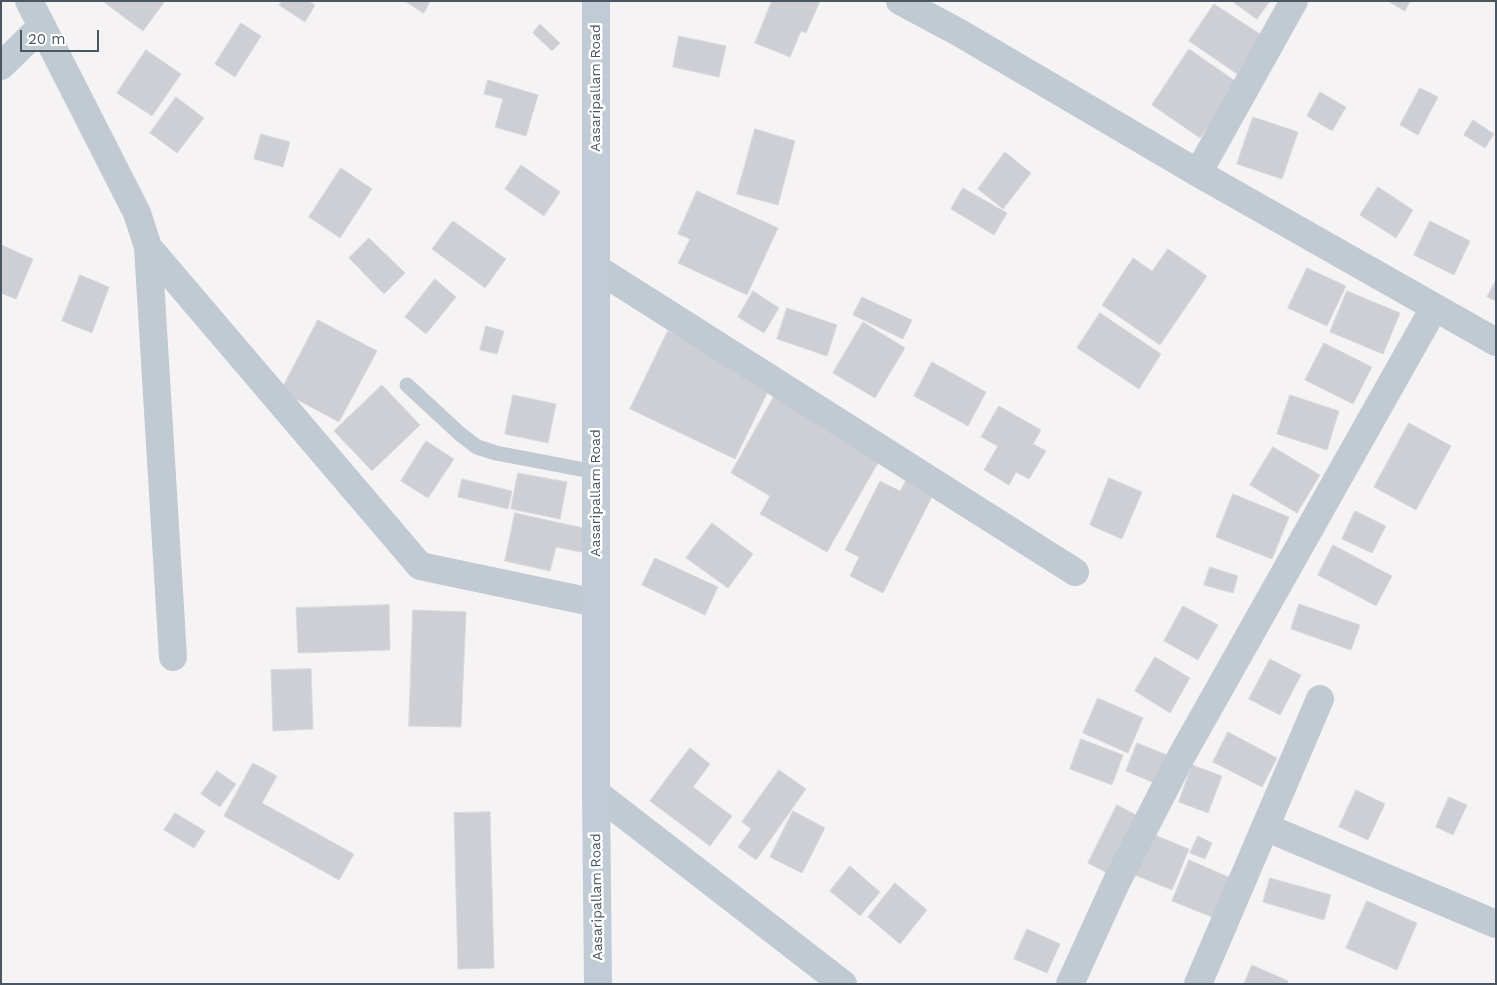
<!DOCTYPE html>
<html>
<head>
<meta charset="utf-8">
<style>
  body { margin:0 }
  #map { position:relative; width:1497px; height:985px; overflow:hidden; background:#f5f3f3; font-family:"Work Sans",sans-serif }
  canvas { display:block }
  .frame { position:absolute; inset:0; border:2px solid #4a5661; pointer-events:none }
  .scale { position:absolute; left:20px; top:30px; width:79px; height:22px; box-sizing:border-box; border:2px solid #4a5661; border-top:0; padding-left:6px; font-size:15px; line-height:18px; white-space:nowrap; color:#4a5661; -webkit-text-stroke:4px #fff; paint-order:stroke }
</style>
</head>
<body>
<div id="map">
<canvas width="1497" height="985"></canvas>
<div class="frame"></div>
<div class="scale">20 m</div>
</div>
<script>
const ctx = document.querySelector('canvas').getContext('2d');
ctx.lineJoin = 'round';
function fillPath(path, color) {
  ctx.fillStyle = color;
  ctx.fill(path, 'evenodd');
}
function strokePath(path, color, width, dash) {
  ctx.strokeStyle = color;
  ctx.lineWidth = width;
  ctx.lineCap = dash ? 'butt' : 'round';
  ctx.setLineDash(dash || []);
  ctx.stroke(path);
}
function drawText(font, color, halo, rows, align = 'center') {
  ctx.font = font + ' "Work Sans",sans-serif';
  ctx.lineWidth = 5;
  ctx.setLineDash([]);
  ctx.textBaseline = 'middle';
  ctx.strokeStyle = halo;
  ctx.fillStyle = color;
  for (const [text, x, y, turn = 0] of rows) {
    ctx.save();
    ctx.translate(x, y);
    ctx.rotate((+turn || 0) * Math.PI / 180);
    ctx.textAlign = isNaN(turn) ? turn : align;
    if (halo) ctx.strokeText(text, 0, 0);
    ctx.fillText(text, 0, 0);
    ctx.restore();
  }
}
const building = new Path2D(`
  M106,1H165L143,31L105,3Z
  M282,1H308L315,5L305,22L279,5Z
  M405,1H430L424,13Z
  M772,1H820L806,33L801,31L790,57L755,43Z
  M1232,1H1270L1257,19Z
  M1388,1H1410L1405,11Z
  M1214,4L1263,36L1237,74L1189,41Z
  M241,23L261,36L235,77L215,64Z
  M540,24L560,43L552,51L533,33Z
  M679,36L726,46L719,77L673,67Z
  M1189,49L1238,83L1200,138L1152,105Z
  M146,50L181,74L152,116L117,93Z
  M488,80L538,95L526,136L495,127L503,99L484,94Z
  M1420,88L1438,97L1418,135L1400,125Z
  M1320,92L1346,107L1332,131L1307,116Z
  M176,97L204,118L177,153L150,133Z
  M1253,117L1298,132L1282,179L1237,164Z
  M1473,120L1494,134L1485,148L1464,135Z
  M755,129L795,141L778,205L737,194Z
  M261,134L290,142L283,167L254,159Z
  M1005,152L1031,173L1003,209L978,189Z
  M521,165L560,192L544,216L505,189Z
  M341,168L372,189L340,238L309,217Z
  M1378,187L1413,210L1396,238L1360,215Z
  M963,188L1007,213L994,235L951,209Z
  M697,191L778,228L747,295L678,263L690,239L678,234Z
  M453,221L506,259L485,288L432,249Z
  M1430,221L1470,241L1454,275L1414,255Z
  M369,238L405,273L384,294L349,258Z
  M1,245L33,259L16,299L1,293Z
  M1168,249L1207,276L1160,345L1102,305L1133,258L1152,271Z
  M1307,268L1346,286L1327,326L1288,308Z
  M80,275L109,287L92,333L62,321Z
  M435,279L456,297L426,334L405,317Z
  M1496,280V301L1487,297Z
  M753,291L779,308L764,333L738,317Z
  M1347,291L1400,313L1383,354L1330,332Z
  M862,297L912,320L903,339L853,315Z
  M787,308L837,325L827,356L777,339Z
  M1100,313L1161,354L1139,389L1077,348Z
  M318,320L377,351L339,422L281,391Z
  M863,322L905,348L875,398L833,373Z
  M486,326L504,331L497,354L480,350Z
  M668,331L773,381L735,459L630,409Z
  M1324,343L1372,367L1353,404L1305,380Z
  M932,362L986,392L968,426L914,396Z
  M382,385L420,425L372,471L334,431Z
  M776,393L883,454L827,552L760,514L770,496L731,473Z
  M513,395L556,404L548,443L505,434Z
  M1290,395L1339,411L1327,450L1277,434Z
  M999,406L1041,430L1033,444L1046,451L1029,479L1016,472L1009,485L984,470L998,446L981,437Z
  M1409,423L1451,446L1416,510L1374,487Z
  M426,441L454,459L428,498L401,481Z
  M1273,447L1320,475L1297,513L1250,485Z
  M913,467L940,481L883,593L850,576L859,557L845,550L880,481L900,491Z
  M518,473L567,482L560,519L511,509Z
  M1109,478L1142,492L1122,539L1090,525Z
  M462,479L512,491L508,509L458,497Z
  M1233,494L1289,517L1272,559L1216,537Z
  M1355,511L1386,526L1372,553L1342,539Z
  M515,513L592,530L586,553L556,547L550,571L505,561Z
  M712,523L753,554L728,588L686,558Z
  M1333,545L1392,576L1376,606L1318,575Z
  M655,558L718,587L705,615L642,585Z
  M1210,567L1238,576L1233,593L1204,585Z
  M1299,604L1360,625L1351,650L1291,629Z
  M389,605L390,650L298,653L296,608Z
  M1183,606L1218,625L1198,660L1164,641Z
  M413,610L466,612L461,727L409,726Z
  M1155,657L1190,678L1170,713L1135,691Z
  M1270,659L1301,675L1280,715L1249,699Z
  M311,669L313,729L273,731L271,670Z
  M1098,698L1143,718L1128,753L1083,733Z
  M1228,732L1277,758L1262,787L1213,762Z
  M1081,739L1123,755L1112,785L1070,769Z
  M1137,743L1175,758L1164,787L1126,771Z
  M690,748L710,764L693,787L732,816L710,846L650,801Z
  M253,763L277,776L262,803L354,854L339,880L224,816Z
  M1192,765L1222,776L1208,813L1179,802Z
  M779,770L806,789L756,860L738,847L751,829L742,822Z
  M217,771L236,784L220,807L201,794Z
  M1356,790L1385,804L1368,840L1339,827Z
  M1449,797L1467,805L1453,835L1436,827Z
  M1117,805L1136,815L1107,873L1088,863Z
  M793,811L825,828L802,873L770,857Z
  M490,812L494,968L458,969L454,813Z
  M175,813L205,831L194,848L164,830Z
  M1152,834L1189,849L1172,890L1135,875Z
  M1198,836L1212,843L1205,859L1190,853Z
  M1189,860L1233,879L1217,919L1172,901Z
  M850,866L880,892L860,916L830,891Z
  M1270,878L1331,895L1324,920L1263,902Z
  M895,883L927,910L900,944L868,917Z
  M1367,901L1417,923L1397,970L1346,948Z
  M1027,929L1060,944L1047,973L1014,959Z
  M1252,965L1288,981L1287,984H1244Z`);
fillPath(building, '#cdcfd5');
strokePath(building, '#d7d9de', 1);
strokePath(new Path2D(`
  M407,385L460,434L477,447L496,453L596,472`), '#c1cad2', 15);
strokePath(new Path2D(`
  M29,1L137,213L148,247L173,657
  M900,1L958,32L1198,173L1496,342
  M1,66L41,27
  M1198,173L1294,1
  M148,247L420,566L596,603
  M596,268L1075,572
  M596,793L843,984
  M1265,827L1496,924
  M1070,984L1116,883L1182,755L1434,308
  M1198,984L1320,699`), '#c1cad2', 28);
strokePath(new Path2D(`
  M596,1V793L598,984`), '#c1cbd6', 28);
drawText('14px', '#4a5661', '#fff', [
  ["Aasaripallam Road",596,88,-90],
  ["Aasaripallam Road",596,493,-90],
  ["Aasaripallam Road",597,897,-91]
]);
</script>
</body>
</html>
